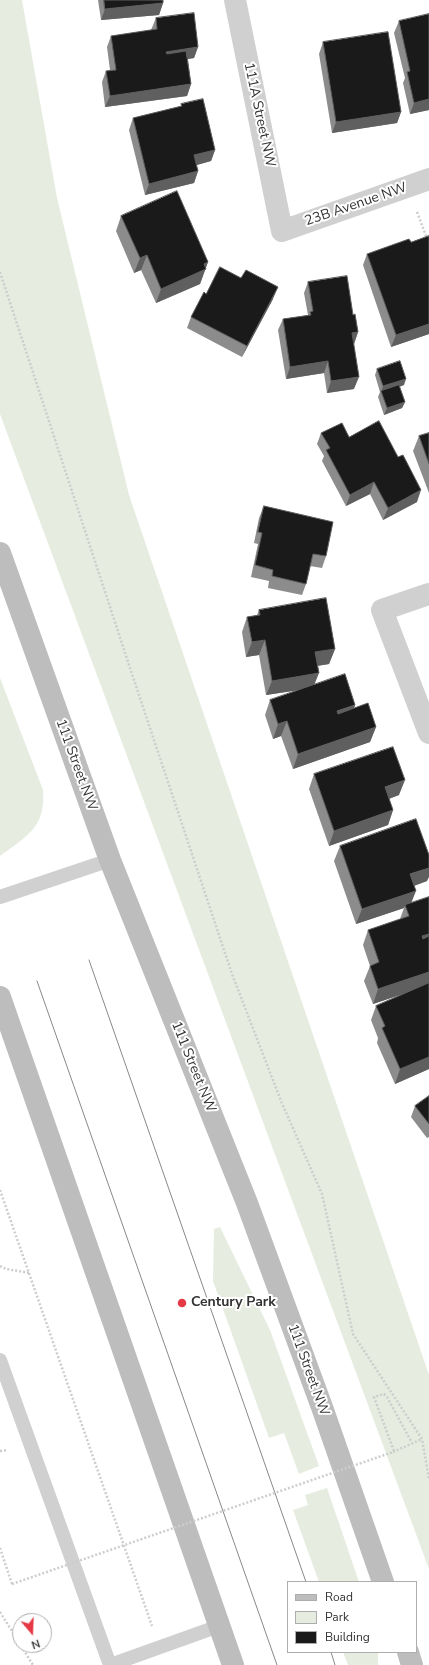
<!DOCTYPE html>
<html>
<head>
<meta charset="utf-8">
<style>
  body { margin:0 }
  #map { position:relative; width:429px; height:1665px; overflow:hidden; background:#fff; font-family:"Nunito Sans",sans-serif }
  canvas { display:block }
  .legend { position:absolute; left:287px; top:1581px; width:130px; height:72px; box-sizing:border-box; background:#fff; border:1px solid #adadad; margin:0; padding:5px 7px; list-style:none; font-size:12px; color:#333 }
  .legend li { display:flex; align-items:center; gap:8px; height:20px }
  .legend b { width:20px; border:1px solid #adadad }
  .north { position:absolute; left:12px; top:1613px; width:40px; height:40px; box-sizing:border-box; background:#fff; border:1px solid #adadad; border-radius:50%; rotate:161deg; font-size:11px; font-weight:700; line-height:16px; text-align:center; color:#333 }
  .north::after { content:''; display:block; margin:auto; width:14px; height:18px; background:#e63946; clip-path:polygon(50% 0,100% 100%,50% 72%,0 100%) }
</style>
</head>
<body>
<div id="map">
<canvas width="429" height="1665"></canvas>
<ul class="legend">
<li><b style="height:5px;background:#bdbdbd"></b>Road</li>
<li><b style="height:11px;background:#e6ecdf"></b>Park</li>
<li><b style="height:11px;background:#1a1a1a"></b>Building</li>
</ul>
<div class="north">N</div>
</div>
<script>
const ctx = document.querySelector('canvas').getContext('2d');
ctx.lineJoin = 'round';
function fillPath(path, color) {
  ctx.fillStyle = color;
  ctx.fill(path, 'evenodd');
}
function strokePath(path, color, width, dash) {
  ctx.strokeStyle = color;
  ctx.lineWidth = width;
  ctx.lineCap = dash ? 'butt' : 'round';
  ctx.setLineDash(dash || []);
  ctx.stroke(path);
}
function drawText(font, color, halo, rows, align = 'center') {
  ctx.font = font + ' "Nunito Sans",sans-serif';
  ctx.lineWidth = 4;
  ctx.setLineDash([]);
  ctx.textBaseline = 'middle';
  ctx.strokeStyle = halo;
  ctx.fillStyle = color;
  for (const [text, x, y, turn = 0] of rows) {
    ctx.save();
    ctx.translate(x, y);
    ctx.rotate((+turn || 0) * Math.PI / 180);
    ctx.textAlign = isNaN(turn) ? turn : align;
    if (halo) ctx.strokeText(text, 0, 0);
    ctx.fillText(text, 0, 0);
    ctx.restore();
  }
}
fillPath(new Path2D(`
  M0,0H22L57,198L129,495L429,1375V1569L0,414Z
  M0,678L43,790C46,827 27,836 0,856Z
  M220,1227L270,1330L319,1466L299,1474L284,1433L269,1438L213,1281L214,1229Z
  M327,1488L359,1582H319L293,1510L308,1505L305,1495Z
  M343,1652H378V1665H348Z`), '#e6ecdf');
strokePath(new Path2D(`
  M417,212L429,244
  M0,272L132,674L232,974L281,1101L322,1194L353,1334L422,1439L429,1479
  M0,1190L152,1626
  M0,1266L6,1269L30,1273
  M0,1451L8,1450
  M394,1451L374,1397L384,1394L387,1397L412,1443
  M393,1452L422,1439
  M0,1548L12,1584
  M0,1612L33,1665`), '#cdcdcd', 2.5, [2, 2]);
strokePath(new Path2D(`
  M0,897L110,860
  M0,1360L110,1665
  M110,1665L219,1626`), '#d0d0d0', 14);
strokePath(new Path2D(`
  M235,0L282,231L429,179
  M429,594L382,610L429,733`), '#d0d0d0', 22);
strokePath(new Path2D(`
  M0,553L110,860L247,1203L323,1410L383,1582
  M0,997L233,1665
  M408,1652L412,1665`), '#bdbdbd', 22);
strokePath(new Path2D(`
  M89,960L306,1582
  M37,981L277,1665
  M331,1652L335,1665`), '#888', 1);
strokePath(new Path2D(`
  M12,1584L393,1452`), '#cdcdcd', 2.5, [2, 2]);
fillPath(new Path2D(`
  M98,0H163V3L159,15L101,20Z
  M429,14V110L410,114L403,83L405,78L394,33L399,21Z
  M156,18L198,47L194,58L188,59L191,84L187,96L105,107L102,82L106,71L110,70L107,47L111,36L151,30Z
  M323,42L401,112L397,123L332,133L319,54Z
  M181,104L215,150L211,161L196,165L198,171L194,183L145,195L129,130L133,118L181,106Z
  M121,216L208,262L200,284L156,303L141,270L134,273L116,231Z
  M367,254L429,334L391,347L363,265Z
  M308,282L353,315L358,332L354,344H353L354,389L327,393L324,373L286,379L278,330L283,319L308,315L304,293Z
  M206,294L273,299L242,357L187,328L191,317Z
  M377,369L404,385L399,387L405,402L402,408L384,415L378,397L380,392L375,375Z
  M321,433L349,437L417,502L383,520L370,494L346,506L322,461L324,456L317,444Z
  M429,433V493L413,451L419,436Z
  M264,506L326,556L322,568L310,566L306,584L302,595L268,588L269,581L251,577L258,544L254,543L259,518Z
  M259,610L335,649L329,664L317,666L314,685L355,705L354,708L376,727L370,742L293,769L281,736L273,739L265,715L270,700L299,690L266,695L259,655L246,657L242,632L247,617L257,615Z
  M314,774L399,795L389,799L393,810L388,825L329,846L309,789Z
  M340,846L427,881L414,886L411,903L429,897V1069L395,1084L377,1043L378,1038L371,1020L376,1006L403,994L373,1004L364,981L370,966L363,945L368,930L400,919L404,908L356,924L334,861Z
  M429,1096V1137L427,1138L411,1117L415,1106Z`), '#8c8c8c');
fillPath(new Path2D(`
  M163,3L159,15L101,20L105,9Z
  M198,47L194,58L162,63L166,52Z
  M191,84L187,96L105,107L110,96Z
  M429,99V110L410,114L414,103Z
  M401,112L397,123L332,133L336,122Z
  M215,150L211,161L190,167L194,155Z
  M198,171L194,183L145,195L149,184Z
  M147,255L141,270L134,273L140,258Z
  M208,262L200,284L156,303L161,289Z
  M278,287L273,299L242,357L247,346Z
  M429,324V334L391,347L396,335Z
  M358,332L354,344H348L352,333Z
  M328,361L324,373L286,379L290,367Z
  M359,377L354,389L327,393L331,381Z
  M406,379L404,385L381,393L383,386Z
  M405,402L402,408L384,415L387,408Z
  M374,482L370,494L346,506L350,495Z
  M421,490L417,502L383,520L388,508Z
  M265,640L259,655L246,657L252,642Z
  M335,649L329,664L310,667L315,652Z
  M319,673L313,688L266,695L272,681Z
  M355,705L350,720L332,726L337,711Z
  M287,721L281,736L273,739L278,724Z
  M376,727L370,742L293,769L298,754Z
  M405,780L399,795L380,802L385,787Z
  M393,810L388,825L329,846L334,831Z
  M429,868V877L427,881L405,889L410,874Z
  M416,891L410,906L405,905L404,908L356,924L362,909Z
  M429,934V947L417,951L422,936Z
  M429,972V985L373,1004L378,989Z
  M429,1057V1069L395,1084L400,1069Z`), '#5f5f5f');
const building = new Path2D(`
  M104,0H163V3L105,9Z
  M194,13L198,47L166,52L167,54L186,51L191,84L110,96L106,71L116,70L111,36L157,29L156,18Z
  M429,14V99L414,103L407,72L410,71L399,21Z
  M388,32L401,112L336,122L323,42Z
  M203,99L215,150L194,155L198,171L149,184L133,118L182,106L181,104Z
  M177,191L208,262L204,264L206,269L161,289L147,255L140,258L121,216Z
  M429,236V324L396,335L367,254L409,239L411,242Z
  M220,267L241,278L246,270L278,287L247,346L191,317L204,292L206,294Z
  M347,276L353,315L355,314L358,332L352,333L359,377L331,381L328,361L290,367L283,319L311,315L310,312L313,311L308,282Z
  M400,361L406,379L383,386L377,369Z
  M399,385L405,402L387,408L381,391Z
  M379,421L398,457L403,455L421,490L388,508L374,482L350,495L326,450L330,448L321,433L342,423L349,437Z
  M429,433V464L419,436Z
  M264,506L333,522L326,556L313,554L306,584L272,576L273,570L255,565L262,533L258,532Z
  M326,598L335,649L315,652L319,673L272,681L265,640L252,642L247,617L260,615L259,610Z
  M345,674L355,705L337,711L338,714L368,703L376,727L298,754L287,721L278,724L270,700Z
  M393,747L405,780L385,787L393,810L334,831L314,774Z
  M416,819L429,855V868L410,874L416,891L362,909L340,846Z
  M429,897V934L422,936L423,939L429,936V972L378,989L370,966L379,962L368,930L409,916L405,905Z
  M429,983V1057L400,1069L382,1028L385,1026L376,1006Z
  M429,1096V1124L415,1106Z`);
fillPath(building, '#1a1a1a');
strokePath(building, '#5f5f5f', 1);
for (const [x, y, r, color] of [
  [182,1303,5,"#e63946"]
]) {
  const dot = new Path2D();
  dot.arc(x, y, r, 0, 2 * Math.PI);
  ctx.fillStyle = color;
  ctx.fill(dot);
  strokePath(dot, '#fff', 1.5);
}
drawText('14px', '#333', '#fff', [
  ["111A Street NW",259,115,78],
  ["23B Avenue NW",356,205,-19],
  ["111 Street NW",76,765,70],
  ["111 Street NW",193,1067,68],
  ["111 Street NW",308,1370,70]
]);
drawText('bold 14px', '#333', '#fff', [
  ["Century Park",191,1303]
], 'left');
</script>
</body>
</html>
